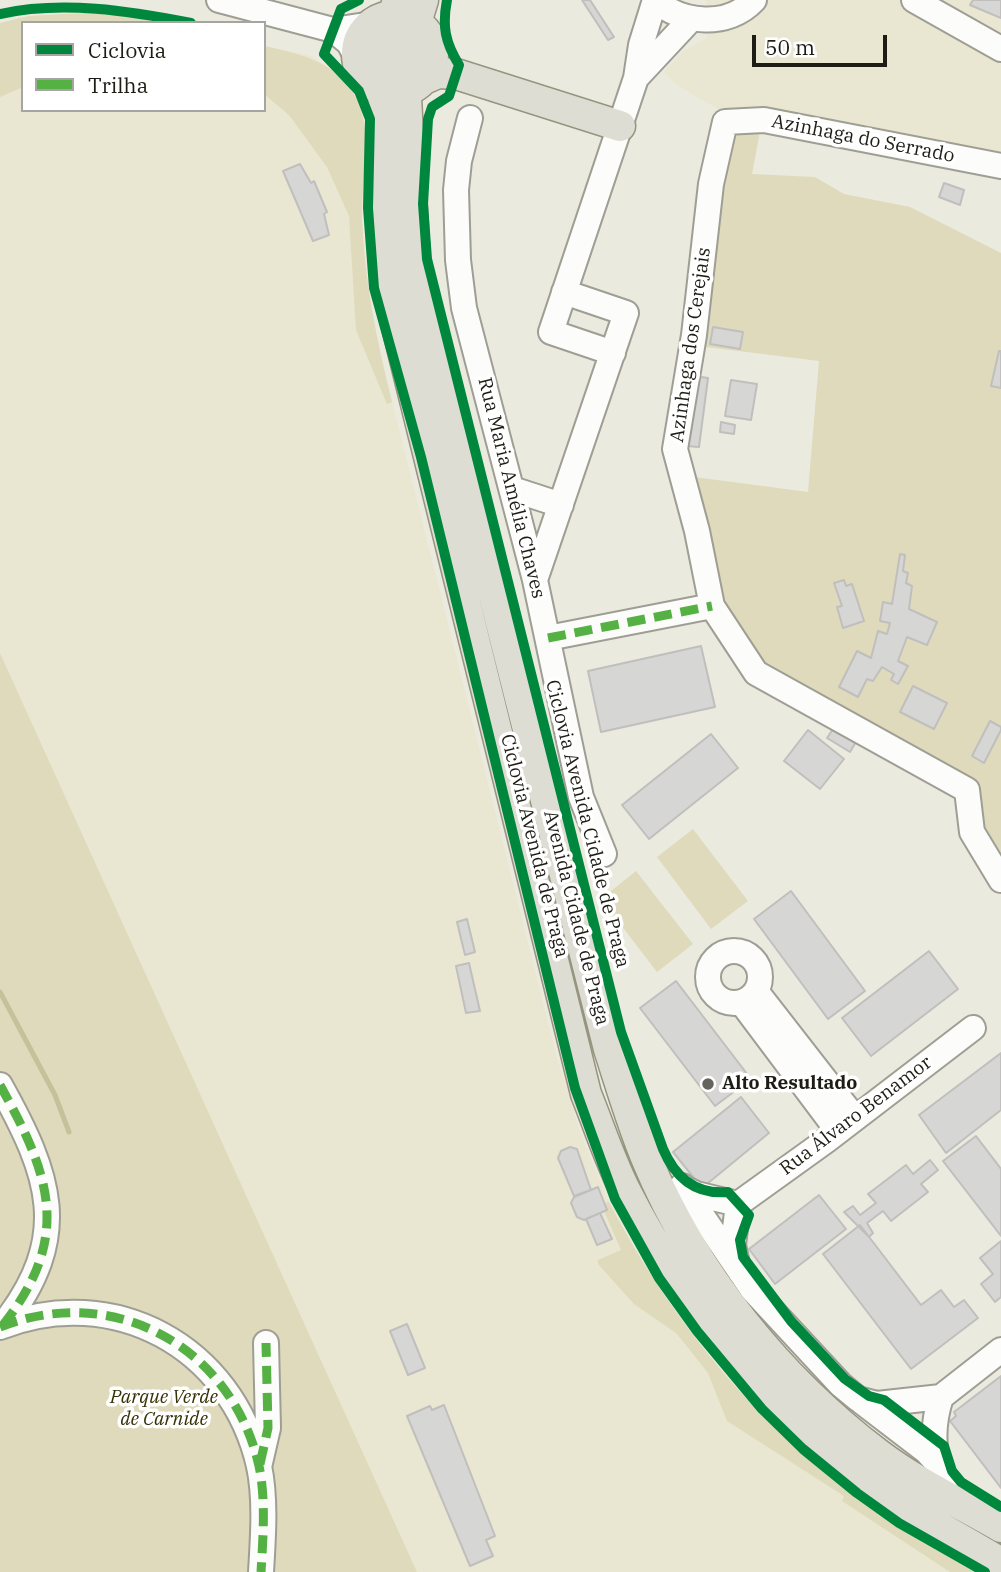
<!DOCTYPE html>
<html>
<head>
<meta charset="utf-8">
<style>
  body { margin:0 }
  #map { position:relative; width:1001px; height:1572px; overflow:hidden; background:#ebeade; font-family:"IBM Plex Serif",serif }
  canvas { display:block }
  .legend { position:absolute; left:21px; top:21px; width:245px; height:91px; box-sizing:border-box; background:#fff; border:2px solid #a5a5a1; margin:0; padding:9px 12px; list-style:none; font-size:21px; color:#1e1d15 }
  .legend li { display:flex; align-items:center; gap:14px; height:35px }
  .legend b { width:35px; border:2px solid #a5a5a1 }
  .scale { position:absolute; left:752px; top:35px; width:135px; height:32px; box-sizing:border-box; border:4px solid #1e1d15; border-top:0; padding-left:9px; font-size:21px; line-height:24px; white-space:nowrap; color:#1e1d15; -webkit-text-stroke:5px #fff; paint-order:stroke }
</style>
</head>
<body>
<div id="map">
<canvas width="1001" height="1572"></canvas>
<ul class="legend">
<li><b style="height:9px;background:#00873e"></b>Ciclovia</li>
<li><b style="height:9px;background:#55b144"></b>Trilha</li>
</ul>
<div class="scale">50 m</div>
</div>
<script>
const ctx = document.querySelector('canvas').getContext('2d');
ctx.lineJoin = 'round';
function fillPath(path, color) {
  ctx.fillStyle = color;
  ctx.fill(path, 'evenodd');
}
function strokePath(path, color, width, dash) {
  ctx.strokeStyle = color;
  ctx.lineWidth = width;
  ctx.lineCap = dash ? 'butt' : 'round';
  ctx.setLineDash(dash || []);
  ctx.stroke(path);
}
function drawText(font, color, halo, rows, align = 'center') {
  ctx.font = font + ' "IBM Plex Serif",serif';
  ctx.lineWidth = 7;
  ctx.setLineDash([]);
  ctx.textBaseline = 'middle';
  ctx.strokeStyle = halo;
  ctx.fillStyle = color;
  for (const [text, x, y, turn = 0] of rows) {
    ctx.save();
    ctx.translate(x, y);
    ctx.rotate((+turn || 0) * Math.PI / 180);
    ctx.textAlign = isNaN(turn) ? turn : align;
    if (halo) ctx.strokeText(text, 0, 0);
    ctx.fillText(text, 0, 0);
    ctx.restore();
  }
}
fillPath(new Path2D(`
  M706,0H1001V157L723,112L675,84L664,72L683,51L707,38Z
  M85,13L133,16L160,23H23V110H264V46L309,55L340,75L357,100L366,134L362,215L368,292L379,349L557,1058L581,1135L609,1202L649,1274L704,1353L737,1390L801,1454L838,1484L880,1516L974,1572H417L0,653V23L29,16Z`), '#e9e7d1');
fillPath(new Path2D(`
  M85,13L133,16L160,23H23V87L0,97V23L29,16Z
  M264,46C301,54 339,62 357,100C374,137 361,178 362,217C364,280 377,341 392,402L387,404L356,330L349,216L327,167L289,115L264,94Z
  M761,126L752,174L815,177L844,194L910,207L1001,253V868L981,832L972,784L761,669L718,604L687,476L808,492L819,361L698,346L709,250L735,127Z
  M0,653L417,1572H0Z
  M693,829L748,901L711,929L657,857Z
  M636,871L693,944L657,972L601,899Z
  M609,1202C674,1327 763,1432 878,1514C908,1536 942,1553 974,1572H950L842,1501L844,1496L727,1421L708,1373L690,1350L676,1333L634,1304L598,1264V1260L621,1250L604,1211L607,1209L605,1203Z`), '#dedabb');
strokePath(new Path2D(`
  M0,992L55,1095L69,1132`), '#c5c19a', 5);
const building = new Path2D(`
  M582,0H590L614,37L608,40Z
  M973,0H1001V18L970,5Z
  M300,164L311,183L314,181L327,212L324,214L329,235L313,241L283,171Z
  M944,183L964,190L960,205L939,197Z
  M713,327L743,332L740,349L710,344Z
  M999,351H1001V388L991,386Z
  M694,376L708,378L699,447L686,446Z
  M731,380L757,384L751,420L725,416Z
  M721,422L735,425L734,434L720,432Z
  M900,554L905,555L903,571L908,573L906,583L912,586L909,609L937,622L927,645L907,637L898,661L908,666L898,684L891,680L894,674L882,667L873,681L867,679L858,697L839,687L857,651L871,658L878,631L887,634L890,623L880,621L883,602L892,604Z
  M844,580L846,586L852,584L864,621L843,628L837,607L842,606L834,583Z
  M701,646L715,707L601,732L588,671Z
  M913,686L947,703L934,729L900,712Z
  M990,721L1001,727V730L984,763L972,756Z
  M835,726L857,740L850,752L827,738Z
  M808,730L844,759L820,789L784,761Z
  M711,734L738,768L649,839L622,805Z
  M791,891L865,991L828,1019L754,919Z
  M467,919L475,952L465,955L457,922Z
  M929,951L958,989L871,1056L842,1018Z
  M469,963L480,1011L466,1013L456,966Z
  M676,981L751,1079L715,1106L640,1008Z
  M1001,1053V1110L946,1153L919,1115Z
  M741,1097L769,1133L702,1188L673,1152Z
  M976,1136L1001,1169V1236L943,1161Z
  M570,1147L577,1149L591,1190L574,1196L558,1158L561,1151Z
  M930,1160L938,1170L921,1184L928,1192L891,1221L883,1211L867,1223L873,1233L869,1237L844,1212L853,1206L860,1215L876,1203L868,1194L906,1165L913,1174Z
  M598,1187L607,1210L584,1220L577,1217L571,1203L574,1197Z
  M819,1195L846,1229L775,1284L749,1249Z
  M600,1213L612,1239L597,1245L586,1219Z
  M860,1225L921,1305L941,1290L954,1307L964,1300L978,1318L911,1369L823,1254Z
  M1001,1241V1297L995,1302L981,1284L993,1274L980,1258Z
  M407,1324L425,1368L408,1375L390,1331Z
  M1001,1376V1488L950,1421L956,1416L954,1412Z
  M444,1405L495,1536L486,1540L493,1556L470,1566L407,1416L430,1406L432,1410Z`);
fillPath(building, '#d6d6d4');
strokePath(building, '#c0bfbe', 2);
const minor = new Path2D(`
  M219,0L333,30L372,24
  M655,0C682,24 728,28 754,0
  M914,0L1001,49
  M333,30L349,43L357,58
  M636,78L692,18
  M470,118L459,161L456,190L458,260L464,308L535,580L581,797L604,854
  M1001,166L764,120L725,122L711,184L694,335L675,449L697,531L712,606L756,673L967,790L972,832L1001,880
  M613,353L551,332L636,78L641,45L655,0
  M512,489L561,505
  M535,580L626,313L564,292
  M548,638L712,606
  M708 977a26 26 0 1 1 52 0a26 26 0 1 1-52 0Z
  M756,991L854,1117
  M742,1003L838,1131
  M0,1085C50,1175 73,1236 3,1325
  M682,1186L752,1289L841,1385L858,1399L877,1404L941,1397C929,1434 932,1477 963,1504
  M684,1188L696,1194L738,1204L733,1245L737,1264
  M738,1204L827,1140L973,1028
  M0,1327C114,1282 232,1347 259,1466C266,1499 263,1538 261,1572
  M941,1397L1001,1350
  M862,1402L926,1451L937,1463
  M259,1467L268,1428L266,1343`);
const major = new Path2D(`
  M398,0L387,34L383,81L386,282L586,1094C599,1126 610,1161 626,1192C687,1313 781,1420 892,1497C926,1521 965,1541 1001,1563
  M423,0L407,52L405,78L416,287L609,1049C621,1086 632,1124 647,1160C695,1275 778,1378 878,1454C916,1483 960,1503 1001,1527
  M357 54a38 38 0 1 1 76 0a38 38 0 1 1-76 0Z
  M422,80L438,73L456,74L620,126`);
strokePath(minor, '#9f9e95', 28);
strokePath(major, '#96947f', 33);
strokePath(minor, '#fcfcfa', 24);
strokePath(major, '#deddd3', 30);
strokePath(new Path2D(`
  M548,638L712,606
  M0,1085C50,1175 73,1236 3,1325
  M0,1327C114,1282 232,1347 259,1466C266,1499 263,1538 261,1572
  M260,1464L268,1428L266,1343`), '#55b144', 9, [18, 9]);
strokePath(new Path2D(`
  M359,0L341,9L324,54L359,91L370,119L368,208L374,288L421,457L575,1088L615,1199L659,1278L697,1331L762,1409L803,1449L857,1493L899,1523L985,1572
  M447,0C442,26 445,42 459,65L449,96L432,107L428,119L423,204L427,259L621,1032L663,1149C675,1177 695,1195 728,1192L749,1215L740,1240L743,1257L791,1321L845,1379L869,1396L884,1400L944,1446L952,1471L961,1482L1001,1507
  M0,14C62,0 130,11 191,23`), '#00873e', 10);
for (const [x, y, r, color] of [
  [708,1084,7,"#66655b"]
]) {
  const dot = new Path2D();
  dot.arc(x, y, r, 0, 2 * Math.PI);
  ctx.fillStyle = color;
  ctx.fill(dot);
  strokePath(dot, '#fff', 2.5);
}
drawText('19px', '#1e1d15', '#fff', [
  ["Azinhaga do Serrado",863,139,11],
  ["Azinhaga dos Cerejais",691,345,-82],
  ["Rua Maria Amélia Chaves",511,488,76],
  ["Ciclovia Avenida Cidade de Praga",587,824,76],
  ["Ciclovia Avenida de Praga",534,846,76],
  ["Avenida Cidade de Praga",576,918,76],
  ["Rua Álvaro Benamor",856,1116,-37]
]);
drawText('bold 19px', '#1e1d15', '#fff', [
  ["Alto Resultado",722,1084]
], 'left');
drawText('italic 19px', '#363006', '#fff', [
  ["Parque Verde",164,1398],
  ["de Carnide",164,1420]
]);
</script>
</body>
</html>
